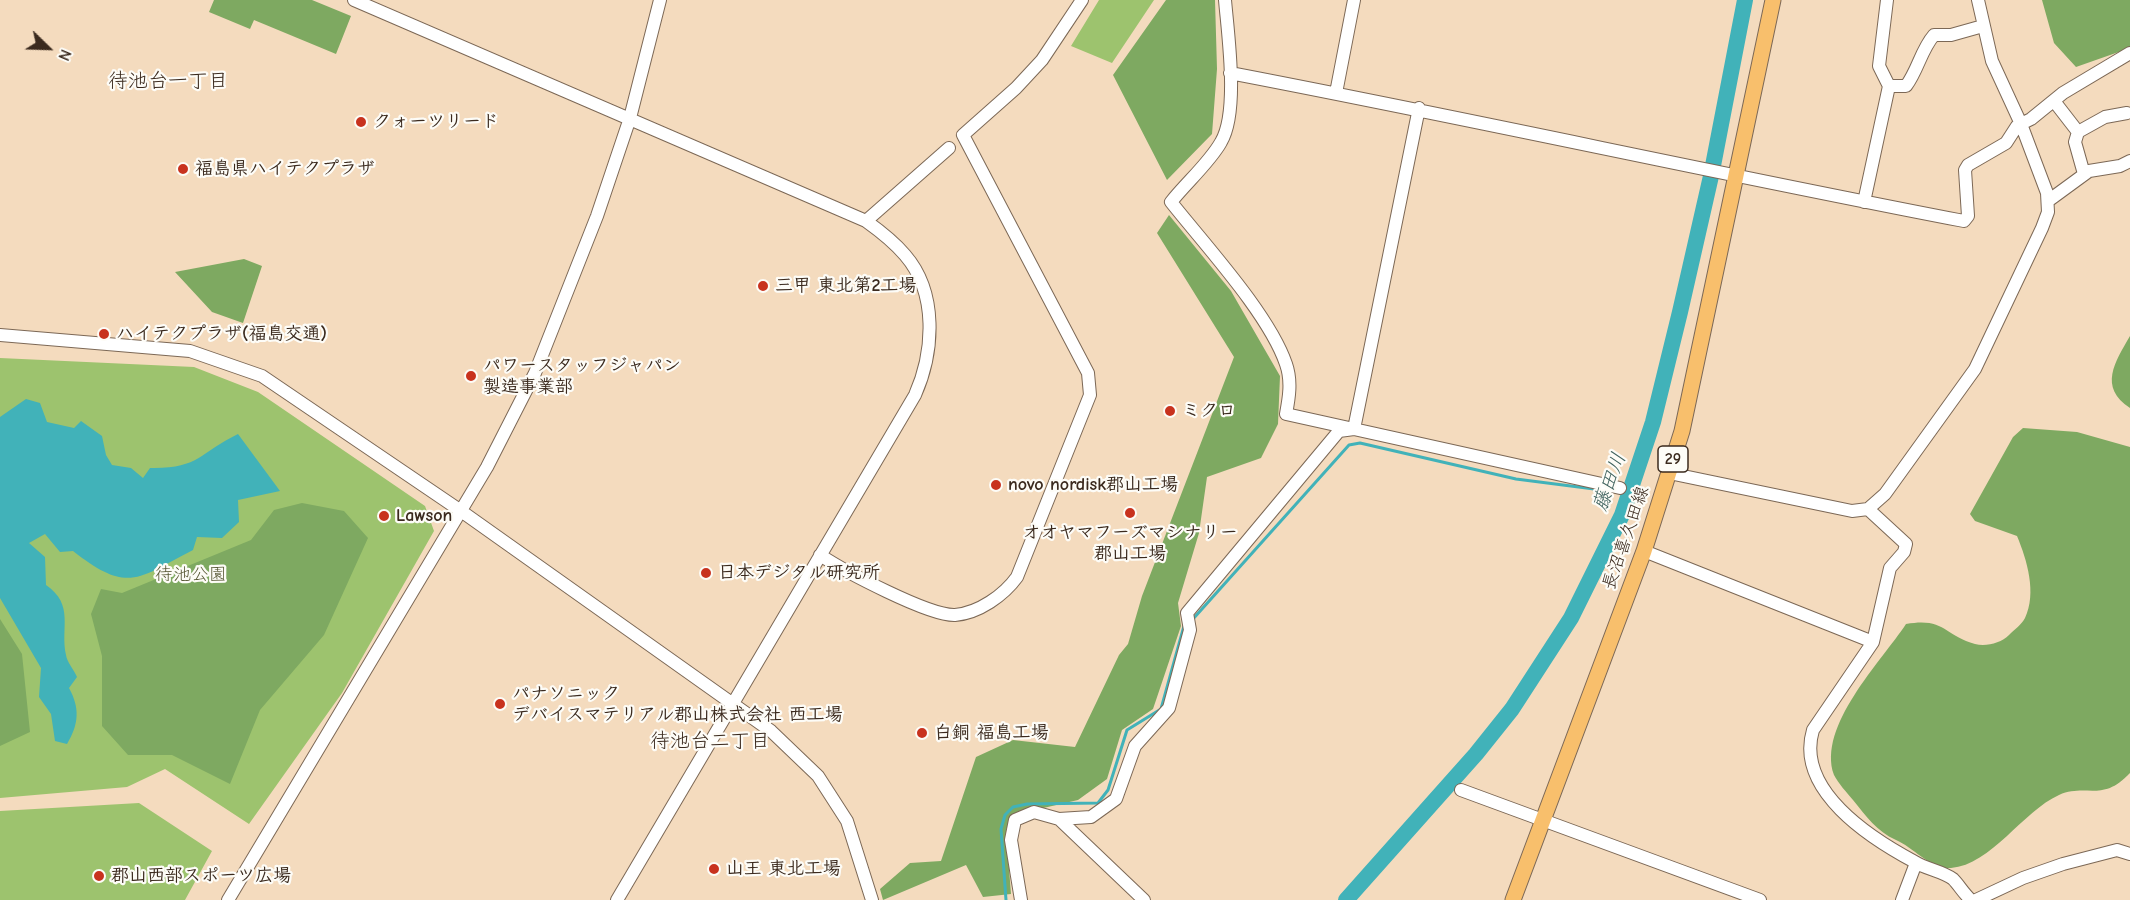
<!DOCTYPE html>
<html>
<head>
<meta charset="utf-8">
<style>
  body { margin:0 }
  #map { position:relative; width:2130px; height:900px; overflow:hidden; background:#f4dbbe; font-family:"Comic Neue",sans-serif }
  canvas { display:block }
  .north { position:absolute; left:18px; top:18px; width:60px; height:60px; -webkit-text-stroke:4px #fdfcf7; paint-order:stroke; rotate:113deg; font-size:16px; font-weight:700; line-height:24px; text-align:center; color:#3b2a1e }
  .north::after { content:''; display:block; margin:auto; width:21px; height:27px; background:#3b2a1e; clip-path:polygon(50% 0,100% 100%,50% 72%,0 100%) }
</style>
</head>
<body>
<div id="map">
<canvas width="2130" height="900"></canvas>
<div class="north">N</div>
</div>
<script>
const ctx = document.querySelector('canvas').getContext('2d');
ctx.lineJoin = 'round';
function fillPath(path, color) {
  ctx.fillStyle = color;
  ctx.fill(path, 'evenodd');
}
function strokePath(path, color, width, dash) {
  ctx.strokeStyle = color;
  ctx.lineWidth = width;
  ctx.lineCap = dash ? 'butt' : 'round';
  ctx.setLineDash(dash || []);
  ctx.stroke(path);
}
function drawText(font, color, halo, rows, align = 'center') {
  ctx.font = font + ' "Comic Neue","Klee One",sans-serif';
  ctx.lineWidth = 4.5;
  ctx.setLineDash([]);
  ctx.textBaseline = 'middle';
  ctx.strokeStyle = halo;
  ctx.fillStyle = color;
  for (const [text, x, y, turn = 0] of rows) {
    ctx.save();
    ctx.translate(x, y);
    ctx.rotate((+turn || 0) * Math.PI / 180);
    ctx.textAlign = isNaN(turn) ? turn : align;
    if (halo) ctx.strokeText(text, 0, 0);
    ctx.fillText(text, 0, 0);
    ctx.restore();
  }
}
fillPath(new Path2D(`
  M1099,0H1154L1112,63L1071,46Z
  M0,358L194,367L258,392L425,506L434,531L342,693L249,824L165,769L127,787L0,798Z
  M139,803L212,851L185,900H0V811Z`), '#9dc36e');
fillPath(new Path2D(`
  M214,0H312L351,16L336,54L254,20L250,29L209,12Z
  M1166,0H1215L1217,69L1212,134L1167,180L1113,75Z
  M2042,0H2130V48L2076,67L2054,43Z
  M1169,215L1231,291L1280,376L1278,424L1261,458L1207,477L1199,533L1178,603L1181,626L1153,709L1122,730L1107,779L1078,800L1013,815L1006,830L1011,894L983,897L966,865L883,900L880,889L910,863L941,861L976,757L1013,740L1075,747L1119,655L1128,644L1142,596L1234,357L1157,233Z
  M244,259L262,266L243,323L212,312L175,272Z
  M2130,336V408C2098,387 2115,362 2130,336Z
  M2023,428L2077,432L2130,447V773C2102,803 2087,783 2059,795C2023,811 1991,865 1951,868C1931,870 1913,847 1896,840C1876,831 1867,817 1853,800C1847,793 1838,783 1834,775C1817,726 1881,662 1906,624C1944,617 1944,635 1975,644C1986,647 2001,643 2009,635C2014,630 2022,624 2025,618C2037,593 2027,560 2017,536L1975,521L1970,514L2013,437Z
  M302,503L344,511L368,538L324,635L260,710L230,784L172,755H128L102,726V656L91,614L101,589L122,593L251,540L274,510Z
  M0,619L22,654L30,732L0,746Z`), '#7ea961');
fillPath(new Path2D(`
  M26,399L40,403L47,422L74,428L81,421L102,436L106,455L112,465L131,468L143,478L150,468C199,469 199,453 238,434L280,491L238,500L239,522L222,538L197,537L193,550C137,579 128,594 73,551L60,552L45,534L29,543L45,557L46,585C75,605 60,628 66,655C67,662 74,670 77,677L69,688C80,708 79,724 67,744L55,741L51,714L39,697L41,668L0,598V417Z`), '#41b2b9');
strokePath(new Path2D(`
  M1193,619L1349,445L1360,443L1516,479L1602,490
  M1006,900L1001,829L1005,815L1013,807L1027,804L1098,803L1108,790L1127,730L1161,709L1184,626`), '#41b2b9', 3);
strokePath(new Path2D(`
  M1346,900L1476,754L1512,709L1571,618L1622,515L1653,422L1680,312L1711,176L1745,0`), '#41b2b9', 16);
const minor = new Path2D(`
  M354,0L866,221C880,231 894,242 905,255C938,293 934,352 915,395L617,900
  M1225,0C1228,35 1239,112 1221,142C1210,162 1186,183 1171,202C1205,245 1269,314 1286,364C1292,381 1289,398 1286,414L1620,488
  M1230,73C1476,120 1719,174 1964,221L1968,216L1965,170L1968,165L2006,143L2017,126L2031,119L2063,93L2130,53
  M1889,86H1906C1918,70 1921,50 1934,35H1951L1983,26
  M1336,93L1354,0
  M2054,101L2078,132L2105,117L2127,113
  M2078,132L2075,142L2084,174
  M2048,201L2089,171L2120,166L2130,161
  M1864,202L1889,86L1879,66L1887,0
  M866,221L949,148
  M0,335L190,351L262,376L461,511L771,731L818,776L847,821L872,900
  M1669,473L1852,511L1868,509L1885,494L1975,369L2042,228L2048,212L2047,193L2021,124L1992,61L1978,0
  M1868,509L1906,544L1904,552L1890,568L1873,642L1813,730C1795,790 1870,838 1915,862C1926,869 1942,871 1953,879C1959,885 1964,894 1971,900
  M1644,551L1873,642
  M820,555C844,571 929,616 955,615C979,613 1004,595 1017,577L1090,395L1088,373L963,135L1016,88L1042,60L1082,0
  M1461,790L1760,900
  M1059,819L1144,900
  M228,900L487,467L535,373L597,216L630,118L660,0
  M1021,900L1011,840L1015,820L1034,812L1059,819L1091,817L1116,799L1135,746L1169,708L1190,630L1187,613L1339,431L1354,429L1419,108
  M1902,900L1916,863
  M1976,900L2023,878L2063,864L2117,850L2130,854`);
const major = new Path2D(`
  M1513,900L1644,551L1682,431L1773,0`);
strokePath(minor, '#7c6856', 14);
strokePath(major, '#7c6856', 17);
strokePath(minor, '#fff', 12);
strokePath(major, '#f8bf6c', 15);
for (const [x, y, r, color] of [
  [361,122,6,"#c8321e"],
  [183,169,6,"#c8321e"],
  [763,286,6,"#c8321e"],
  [104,334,6,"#c8321e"],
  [471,376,6,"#c8321e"],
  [1170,411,6,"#c8321e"],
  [996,485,6,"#c8321e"],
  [1130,513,6,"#c8321e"],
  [384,516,6,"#c8321e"],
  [706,573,6,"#c8321e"],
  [500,704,6,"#c8321e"],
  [922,733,6,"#c8321e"],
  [714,869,6,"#c8321e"],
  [99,876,6,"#c8321e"]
]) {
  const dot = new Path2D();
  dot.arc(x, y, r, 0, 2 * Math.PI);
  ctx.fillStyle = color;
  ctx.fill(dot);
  strokePath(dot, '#fdfcf7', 2);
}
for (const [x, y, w] of [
  [1673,459,30]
]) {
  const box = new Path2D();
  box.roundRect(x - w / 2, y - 13, w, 26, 4.5);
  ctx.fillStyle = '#fdfcf7';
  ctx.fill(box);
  strokePath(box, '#3b2a1e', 1.5);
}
drawText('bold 16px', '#3b2a1e', null, [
  ["29",1673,459]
]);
drawText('bold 18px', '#3b2a1e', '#fdfcf7', [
  ["クォーツリード",373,122],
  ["福島県ハイテクプラザ",195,169],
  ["三甲 東北第2工場",775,286],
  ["ハイテクプラザ(福島交通)",116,334],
  ["パワースタッフジャパン",483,366],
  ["製造事業部",483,387],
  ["ミクロ",1182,411],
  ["novo nordisk郡山工場",1008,485],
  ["Lawson",396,516],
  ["オオヤマフーズマシナリー",1130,533,"center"],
  ["郡山工場",1130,554,"center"],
  ["日本デジタル研究所",718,573],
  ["パナソニック",512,694],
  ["デバイスマテリアル郡山株式会社 西工場",512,715],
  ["白銅 福島工場",934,733],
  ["山王 東北工場",726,869],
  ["郡山西部スポーツ広場",111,876]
], 'left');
drawText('18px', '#3b2a1e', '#fdfcf7', [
  ["長沼喜久田線",1626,538,-71]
]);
drawText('18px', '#585836', '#fdfcf7', [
  ["待池公園",191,575]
]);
drawText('20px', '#3b2a1e', '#fdfcf7', [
  ["待池台一丁目",168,81],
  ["待池台二丁目",710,741]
]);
drawText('italic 20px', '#3d605c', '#fdfcf7', [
  ["藤田川",1610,482,-70]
]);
</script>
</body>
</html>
